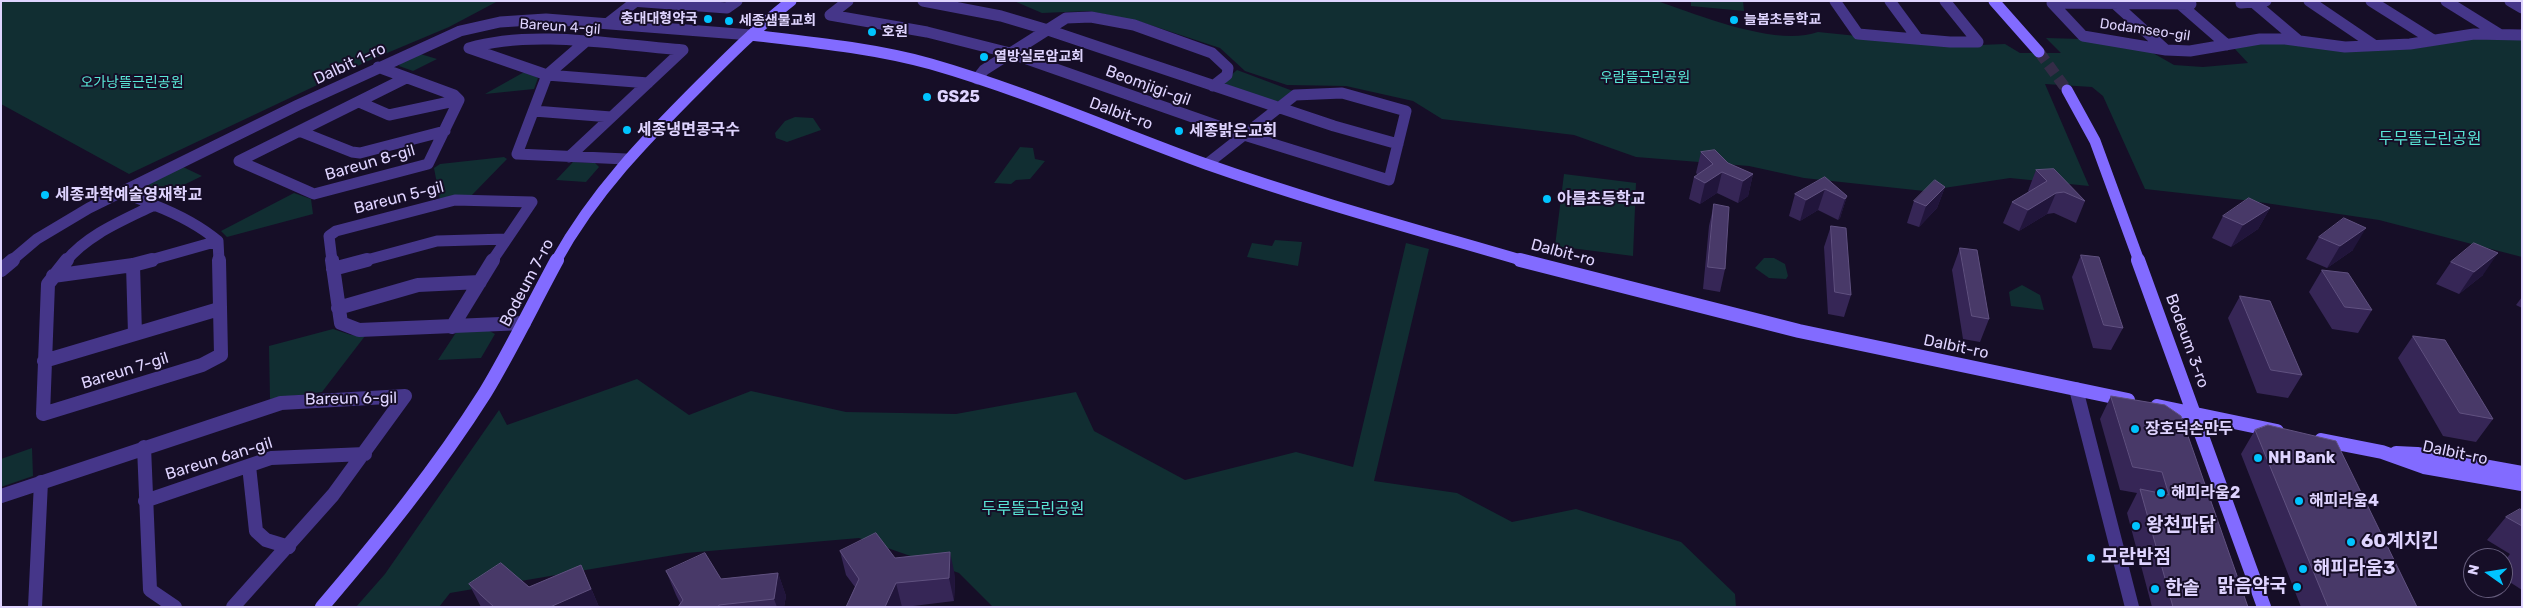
<!DOCTYPE html>
<html>
<head>
<meta charset="utf-8">
<style>
  body { margin:0 }
  #map { position:relative; width:2523px; height:608px; overflow:hidden; background:#160e27; font-family:Rubik,sans-serif }
  canvas { display:block }
  .frame { position:absolute; inset:0; border:2px solid #dfd4ff; pointer-events:none }
  .north { position:absolute; left:2463px; top:548px; width:50px; height:50px; box-sizing:border-box; background:#160e27; border:1px solid #665d7d; border-radius:50%; rotate:283deg; font-size:14px; font-weight:700; line-height:20px; text-align:center; color:#dfd4ff }
  .north::after { content:''; display:block; margin:auto; width:18px; height:22px; background:#00c4ff; clip-path:polygon(50% 0,100% 100%,50% 72%,0 100%) }
</style>
</head>
<body>
<div id="map">
<canvas width="2523" height="608"></canvas>
<div class="frame"></div>
<div class="north">N</div>
</div>
<script>
const ctx = document.querySelector('canvas').getContext('2d');
ctx.lineJoin = 'round';
function fillPath(path, color) {
  ctx.fillStyle = color;
  ctx.fill(path, 'evenodd');
}
function strokePath(path, color, width, dash) {
  ctx.strokeStyle = color;
  ctx.lineWidth = width;
  ctx.lineCap = dash ? 'butt' : 'round';
  ctx.setLineDash(dash || []);
  ctx.stroke(path);
}
function drawText(font, color, halo, rows, align = 'center') {
  ctx.font = font + ' Rubik,"Noto Sans KR",sans-serif';
  ctx.lineWidth = 4;
  ctx.setLineDash([]);
  ctx.textBaseline = 'middle';
  ctx.strokeStyle = halo;
  ctx.fillStyle = color;
  for (const [text, x, y, turn = 0] of rows) {
    ctx.save();
    ctx.translate(x, y);
    ctx.rotate((+turn || 0) * Math.PI / 180);
    ctx.textAlign = isNaN(turn) ? turn : align;
    if (halo) ctx.strokeText(text, 0, 0);
    ctx.fillText(text, 0, 0);
    ctx.restore();
  }
}
fillPath(new Path2D(`
  M1,1H498L449,27L368,61L129,174L1,104Z
  M1014,1H1657C1699,15 1775,47 1818,32L1955,46L2005,44L2020,53H2061L2046,38L2081,39L2146,49L2174,65L2203,67L2248,63L2234,48L2272,42L2350,50L2425,47L2474,36L2522,39V257L2379,220L2252,201L2145,189L2103,96L2092,87L2045,84L2089,186L2010,178L1924,191L1804,178L1749,166L1636,157L1574,135L1442,119L1413,101L1346,86L1287,85L1245,71L1220,48L1138,21L1089,11L1042,13Z
  M1691,1H1743L1744,11L1691,6Z
  M417,53L437,59L413,71L399,66L401,61Z
  M1237,70L1293,91L1279,101L1270,102L1222,83Z
  M526,71L538,78L534,89L485,94Z
  M795,117L813,118L821,130L787,142L776,138L775,133L785,121Z
  M1020,147L1033,148L1035,159L1045,161L1030,179L1016,180L1011,184L994,183Z
  M504,157L507,159L471,196L440,200L434,168L440,164Z
  M573,162L595,163L599,167L586,182L556,180Z
  M183,167L202,176L161,196L146,190L148,184Z
  M1564,174L1636,183L1633,256L1555,246Z
  M294,193L311,199L313,214L227,237L221,231Z
  M1275,240L1302,242L1298,266L1247,257L1252,243L1272,246Z
  M1406,243L1429,249L1374,481L1457,493L1512,522L1576,509L1681,542L1735,594L1736,607H993L959,573L859,538L686,553L450,593L439,607H356L385,574L499,410L507,425L637,379L689,415L751,391L846,412L956,414L1076,392L1094,431L1185,480L1296,452L1353,467Z
  M1764,258H1774L1785,264L1788,276L1786,279L1769,278L1755,268Z
  M2022,285L2040,295L2044,310L2011,306L2009,292Z
  M333,329L351,335L365,336L322,392L270,399L269,346Z
  M486,329L495,334L481,358L438,360L457,331Z
  M32,448L33,476L1,487V459Z`), '#112e32');
strokePath(new Path2D(`
  M2039,52L2067,90`), '#342c47', 11, [11, 5]);
strokePath(new Path2D(`
  M631,1L727,8L737,1
  M848,1L830,15L927,32L1010,53L1244,135
  M923,1L1001,16L1048,30L1334,126L1398,144
  M1835,1L1858,34L1950,42H1978
  M1890,1L1918,39
  M1945,1L1978,42
  M2309,1L2374,45
  M2371,1L2433,40
  M2446,1L2499,34
  M2510,1L2522,8
  M2253,2L2299,41
  M2114,3L2166,50
  M2241,3L2266,1
  M2191,4L2052,3L2083,36L2166,50L2190,51L2260,39H2285L2345,47L2410,44L2474,34L2522,35
  M2181,5L2227,45
  M608,23L635,2
  M469,48C533,29 616,45 683,50L569,157
  M469,48L547,75L648,83
  M547,75L517,154L626,159
  M547,75L584,43
  M977,79L984,70L1066,18L1091,17L1134,25L1212,53L1228,68L1227,75L1213,86
  M1342,93L1406,111L1389,180L1244,135L1295,95Z
  M359,102L389,115L459,100
  M534,111L611,117
  M299,131L352,152L360,153L445,131
  M239,161L314,194L428,164L459,100L454,95L378,67
  M239,161L406,78
  M1207,164L1244,135
  M122,192L154,205
  M154,205C177,214 199,225 218,241L219,261
  M11,261L37,239L89,208L298,105L460,31L500,22L546,19L751,35
  M66,261C88,234 124,220 154,205
  M147,261L218,241
  M332,261L329,236L336,231L455,200L532,202
  M363,261L437,241L506,239
  M492,261L532,202`), '#453689', 11);
strokePath(new Path2D(`
  M67,260L48,284L43,414L202,365L221,355L219,260
  M332,260L341,323L359,330L524,323
  M133,265L135,334
  M333,269L367,260
  M1,270L13,260
  M53,276L133,265L152,260
  M338,308L418,285L480,282
  M452,327L493,260
  M44,361L219,309
  M2076,389L2132,607
  M144,447L150,590L175,607
  M249,466L256,531L266,540L289,547
  M1,496L281,403L405,396L333,495L233,607
  M145,501L271,458L365,454
  M35,607L41,482`), '#453689', 14);
strokePath(new Path2D(`
  M1994,1L2039,52
  M751,35C811,42 873,48 931,64C1025,91 1115,131 1206,164C1311,201 1418,230 1524,261
  M2067,90L2095,141L2139,261
  M556,261C594,192 646,139 701,84C730,55 759,26 791,1`), '#826bff', 11);
strokePath(new Path2D(`
  M1520,260L1799,331L2128,400
  M2138,260L2264,607
  M2157,406L2277,431
  M2321,440L2382,452L2424,467L2522,484
  M2396,453L2417,454L2522,473
  M322,607C380,539 437,469 485,393C511,350 533,304 557,260`), '#826bff', 14);
fillPath(new Path2D(`
  M1701,152L1753,174L1748,196L1738,203L1717,193L1700,204L1689,199L1694,177L1698,175L1696,173Z
  M2036,170L2085,201L2076,223L2054,213L2047,214L2019,231L2003,223L2012,202L2029,192L2028,191Z
  M1825,177L1847,196L1840,218L1838,220L1818,210L1800,221L1789,216L1795,194Z
  M1945,187L1937,208L1919,227L1907,223L1914,201Z
  M1714,204L1725,269L1720,292L1703,289L1709,226Z
  M2270,208L2258,229L2231,247L2212,238L2223,216Z
  M1831,226L1851,295L1844,317L1828,314L1824,247Z
  M2319,237L2353,250L2327,268L2306,259Z
  M1960,248L1989,319L1980,342L1963,339L1952,270Z
  M2081,255L2123,328L2111,350L2093,348L2072,277Z
  M2451,262L2483,275L2459,294L2436,284Z
  M2322,270L2372,310L2358,333L2332,329L2309,292Z
  M2240,296L2302,375L2288,398L2257,393L2228,318Z
  M2522,297V308L2516,305Z
  M2413,336L2493,419L2476,442L2443,436L2398,358Z
  M2111,396L2165,405L2248,607H2152L2127,513L2137,493L2120,490L2100,419Z
  M2255,430L2417,607H2301L2241,454Z
  M2522,510V590L2505,579L2513,569L2503,563L2510,554L2487,540L2506,517Z
  M840,551L895,558L955,576L954,601L905,607H846L855,587L846,575Z
  M666,571L721,579L778,573L786,596L784,607H678L680,603L676,595Z
  M469,584L529,587L591,588L599,607H481Z`), '#362656');
fillPath(new Path2D(`
  M1722,172L1717,193L1700,204L1705,183Z
  M1753,174L1748,196L1738,203L1743,181Z
  M1945,187L1937,208L1919,227L1926,206Z
  M1825,189L1818,210L1800,221L1806,200Z
  M2056,193L2047,214L2019,231L2028,210Z
  M1847,196L1840,218L1838,220L1845,199Z
  M2270,208L2258,229L2231,247L2243,225Z
  M2366,228L2353,250L2327,268L2340,246Z
  M2498,253L2483,275L2459,294L2474,272Z
  M950,552L955,576L954,601L949,578Z
  M581,565L599,607H550Z
  M778,573L786,596L784,607H777L774,599Z
  M896,583L902,607H885Z`), '#21153b');
const building = new Path2D(`
  M1715,150L1728,163L1753,174L1743,181L1722,172L1705,183L1694,177L1713,164L1701,152Z
  M2054,169L2085,201L2064,192L2056,193L2028,210L2012,202L2047,181L2036,170Z
  M1825,177L1847,196L1845,199L1825,189L1806,200L1795,194Z
  M1935,180L1945,187L1926,206L1914,201Z
  M2249,198L2270,208L2243,225L2223,216Z
  M1714,204L1729,207L1725,269L1708,267Z
  M2344,218L2366,228L2340,246L2319,237Z
  M1831,226L1846,228L1851,295L1835,292Z
  M2474,243L2498,253L2474,272L2451,262Z
  M1960,248L1977,250L1989,319L1972,316Z
  M2081,255L2099,257L2123,328L2104,325Z
  M2322,270L2348,273L2372,310L2345,307Z
  M2240,296L2270,301L2302,375L2271,370Z
  M2413,336L2445,340L2493,419L2460,413Z
  M2111,396L2165,405L2181,416L2248,607H2173L2140,489L2169,495L2162,472L2133,467Z
  M2268,425L2336,441L2417,607H2328L2255,430Z
  M2520,509L2522,510V526L2506,517Z
  M876,533L895,558L950,552L949,578L896,583L885,607H846L859,579L840,551Z
  M705,553L721,579L778,573L774,599L719,605L718,607H678L683,600L666,571Z
  M501,563L529,587L581,565L591,589L550,607H494L469,584Z`);
fillPath(building, '#483968');
strokePath(building, '#605180', 1);
for (const [x, y, r, color] of [
  [708,19,5,"#00c4ff"],
  [1734,20,5,"#00c4ff"],
  [729,21,5,"#00c4ff"],
  [872,32,5,"#00c4ff"],
  [984,57,5,"#00c4ff"],
  [927,97,5,"#00c4ff"],
  [627,130,5,"#00c4ff"],
  [1179,131,5,"#00c4ff"],
  [45,195,5,"#00c4ff"],
  [1547,199,5,"#00c4ff"],
  [2135,429,5,"#00c4ff"],
  [2258,458,5,"#00c4ff"],
  [2161,493,5,"#00c4ff"],
  [2299,501,5,"#00c4ff"],
  [2136,526,5,"#00c4ff"],
  [2351,542,5,"#00c4ff"],
  [2091,558,5,"#00c4ff"],
  [2303,569,5,"#00c4ff"],
  [2297,587,5,"#00c4ff"],
  [2155,589,5,"#00c4ff"]
]) {
  const dot = new Path2D();
  dot.arc(x, y, r, 0, 2 * Math.PI);
  ctx.fillStyle = color;
  ctx.fill(dot);
  strokePath(dot, '#160e27', 2);
}
drawText('bold 14px', '#dfd4ff', '#160e27', [
  ["충대대형약국",698,19,"right"],
  ["늘봄초등학교",1744,20],
  ["세종샘물교회",739,21],
  ["호원",882,32],
  ["열방실로암교회",994,57]
], 'left');
drawText('14px', '#dfd4ff', '#160e27', [
  ["Bareun 4-gil",560,27,4],
  ["Dodamseo-gil",2145,30,8]
]);
drawText('14px', '#59e6d6', '#160e27', [
  ["우람뜰근린공원",1645,78],
  ["오가낭뜰근린공원",132,83]
]);
drawText('16px', '#dfd4ff', '#160e27', [
  ["Dalbit 1-ro",350,64,-25],
  ["Beomjigi-gil",1148,86,20],
  ["Dalbit-ro",1121,114,20],
  ["Bareun 8-gil",370,163,-16],
  ["Bareun 5-gil",399,198,-14],
  ["Dalbit-ro",1563,253,15],
  ["Bodeum 7-ro",527,283,-62],
  ["Bodeum 3-ro",2187,341,70],
  ["Dalbit-ro",1956,347,12],
  ["Bareun 7-gil",125,371,-17],
  ["Bareun 6-gil",351,399,-1],
  ["Dalbit-ro",2455,453,12],
  ["Bareun 6an-gil",219,459,-17]
]);
drawText('bold 16px', '#dfd4ff', '#160e27', [
  ["GS25",937,97],
  ["세종냉면콩국수",637,130],
  ["세종밝은교회",1189,131],
  ["세종과학예술영재학교",55,195],
  ["아름초등학교",1557,199],
  ["장호덕손만두",2145,429],
  ["NH Bank",2268,458],
  ["해피라움2",2171,493],
  ["해피라움4",2309,501]
], 'left');
drawText('16px', '#59e6d6', '#160e27', [
  ["두무뜰근린공원",2430,139],
  ["두루뜰근린공원",1033,509]
]);
drawText('bold 19px', '#dfd4ff', '#160e27', [
  ["왕천파닭",2146,526],
  ["60계치킨",2361,542],
  ["모란반점",2101,558],
  ["해피라움3",2313,569],
  ["맑음약국",2287,587,"right"],
  ["한솥",2165,589]
], 'left');
</script>
</body>
</html>
